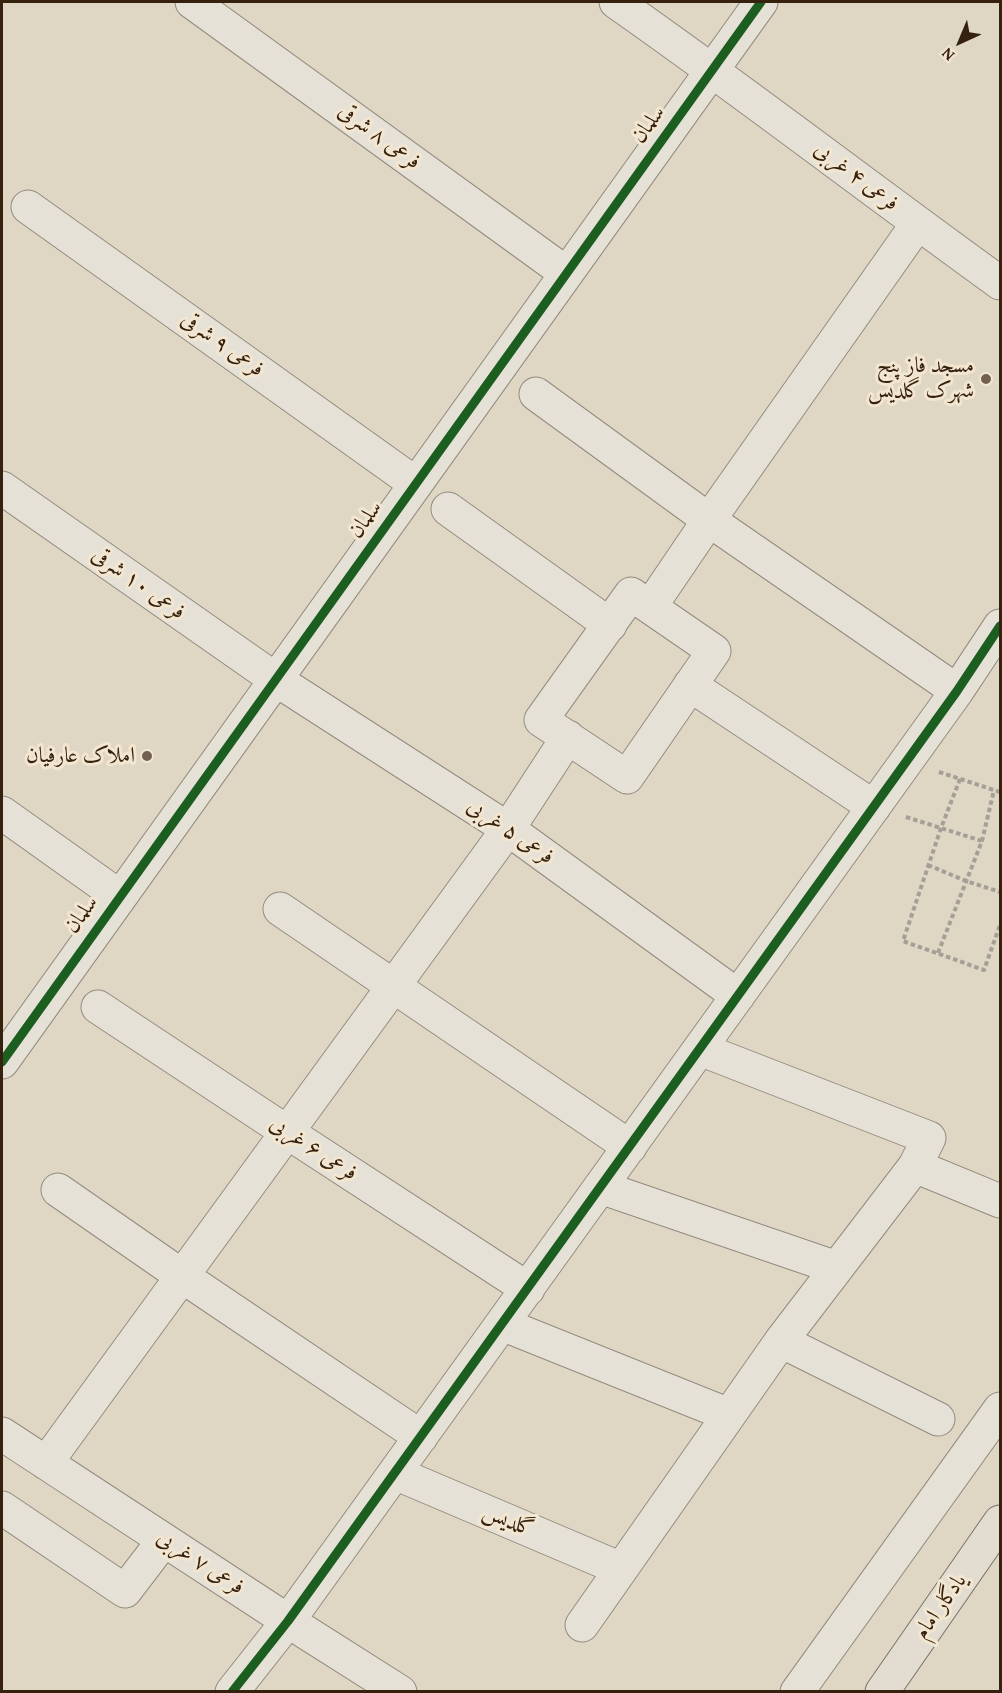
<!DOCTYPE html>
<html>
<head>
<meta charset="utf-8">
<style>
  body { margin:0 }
  #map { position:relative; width:1002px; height:1693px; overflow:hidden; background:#dfd6c3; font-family:"Gentium Book Plus",serif }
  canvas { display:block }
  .frame { position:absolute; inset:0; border:3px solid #36210f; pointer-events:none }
  .north { position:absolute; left:930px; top:12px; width:60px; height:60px; -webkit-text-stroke:4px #f2e6d0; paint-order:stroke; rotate:224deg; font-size:16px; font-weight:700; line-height:24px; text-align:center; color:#36210f }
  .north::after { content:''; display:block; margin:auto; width:21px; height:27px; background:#36210f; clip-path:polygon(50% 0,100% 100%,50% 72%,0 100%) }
</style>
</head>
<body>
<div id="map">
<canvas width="1002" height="1693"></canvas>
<div class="frame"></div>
<div class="north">N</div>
</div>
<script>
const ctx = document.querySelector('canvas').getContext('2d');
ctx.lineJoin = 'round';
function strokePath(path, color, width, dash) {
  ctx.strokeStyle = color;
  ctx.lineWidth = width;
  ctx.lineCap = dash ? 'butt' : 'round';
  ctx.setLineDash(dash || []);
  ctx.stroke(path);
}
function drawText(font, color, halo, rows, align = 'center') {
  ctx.font = font + ' "Gentium Book Plus",Amiri,serif';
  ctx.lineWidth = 6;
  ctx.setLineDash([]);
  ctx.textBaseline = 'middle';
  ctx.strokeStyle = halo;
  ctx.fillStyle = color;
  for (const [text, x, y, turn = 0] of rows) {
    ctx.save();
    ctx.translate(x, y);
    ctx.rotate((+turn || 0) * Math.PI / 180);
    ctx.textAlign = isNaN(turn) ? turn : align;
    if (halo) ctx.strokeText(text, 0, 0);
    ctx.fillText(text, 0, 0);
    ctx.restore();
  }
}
const minor = new Path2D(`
  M192,2L566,273
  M616,2C746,93 871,190 1000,283
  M28,207L416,484
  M536,394L709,520L957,691
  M2,488L275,679L508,829L738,996
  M448,509L610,625
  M631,594L714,651L627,777L541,720Z
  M650,607L709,520L918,223
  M690,685L874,807
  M2,813L120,897
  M280,909L630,1147
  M98,1007L287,1132L528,1289
  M2,1062L761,2
  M915,1166L1000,1201
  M600,1187L837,1268
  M58,1190L182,1276L421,1437
  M502,1324L729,1415
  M781,1341L938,1419
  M2,1434L288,1621L400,1692
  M46,1463L508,829L568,737
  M395,1473L621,1569
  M2,1508L125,1591L164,1540
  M582,1625L781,1341L915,1166L929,1138L700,1049
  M232,1692L288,1621L957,691L1000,626
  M797,1692L1000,1409`);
const major = new Path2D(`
  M882,1692L1000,1522`);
strokePath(minor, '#938b7f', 35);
strokePath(major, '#7b7367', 35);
strokePath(new Path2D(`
  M939,772L1000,792
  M960,779L941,828L903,941L984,970L1000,925
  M906,817L982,841
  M928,865L966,881L1000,892
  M938,953L982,841L994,790`), '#a5a097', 4, [4.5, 3]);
strokePath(minor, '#e6e1d7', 33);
strokePath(major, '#e2dcd1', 33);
strokePath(new Path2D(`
  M2,1062L761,2
  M232,1692L288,1621L957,691L1000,626`), '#1b5e20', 9);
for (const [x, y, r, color] of [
  [986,379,6,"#71604e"],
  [147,756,6,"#71604e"]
]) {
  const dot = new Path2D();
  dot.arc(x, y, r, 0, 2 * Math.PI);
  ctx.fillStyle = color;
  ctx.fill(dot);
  strokePath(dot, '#f2e6d0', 2);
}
drawText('22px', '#36210f', '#f2e6d0', [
  ["سلمان",649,125,-54],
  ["فرعی ۸ شرقی",379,137,36],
  ["فرعی ۴ غربی",856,177,37],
  ["فرعی ۹ شرقی",222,345,35],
  ["سلمان",366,520,-54],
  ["فرعی ۱۰ شرقی",138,584,35],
  ["فرعی ۵ غربی",510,832,34],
  ["سلمان",82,915,-54],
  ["فرعی ۶ غربی",313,1149,33],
  ["گلدیس",508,1521,23],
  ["فرعی ۷ غربی",200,1563,33],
  ["یادگار امام",941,1607,-55]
]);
drawText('22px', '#36210f', '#f2e6d0', [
  ["مسجد فاز پنج",974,366],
  ["شهرک گلدیس",974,391],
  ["املاک عارفیان",135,756]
], 'right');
</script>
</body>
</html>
